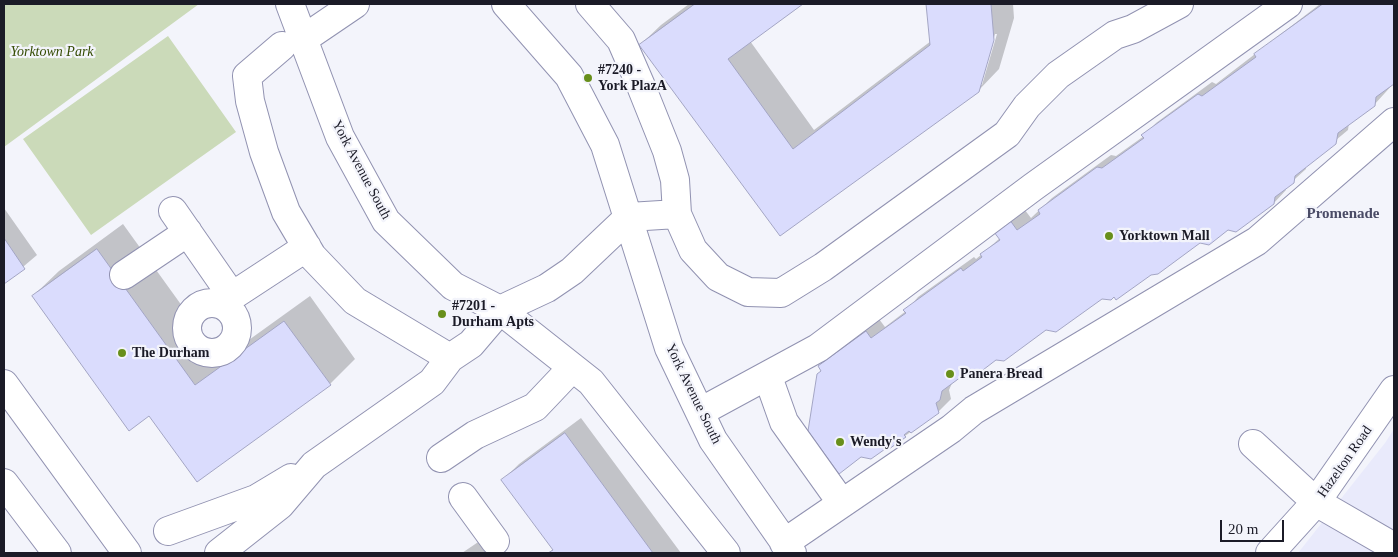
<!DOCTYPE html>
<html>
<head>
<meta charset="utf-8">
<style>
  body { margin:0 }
  #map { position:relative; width:1398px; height:557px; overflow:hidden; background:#f3f4fb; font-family:"Times New Roman",serif }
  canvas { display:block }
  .frame { position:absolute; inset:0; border:5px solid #1b1b27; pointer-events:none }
  .scale { position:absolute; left:1220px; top:520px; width:64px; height:22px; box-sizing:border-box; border:2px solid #1b1b27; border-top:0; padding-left:6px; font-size:15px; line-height:18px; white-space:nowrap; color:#1b1b27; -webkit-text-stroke:4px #f3f4fb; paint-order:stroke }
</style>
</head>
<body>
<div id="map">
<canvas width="1398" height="557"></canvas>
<div class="frame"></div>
<div class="scale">20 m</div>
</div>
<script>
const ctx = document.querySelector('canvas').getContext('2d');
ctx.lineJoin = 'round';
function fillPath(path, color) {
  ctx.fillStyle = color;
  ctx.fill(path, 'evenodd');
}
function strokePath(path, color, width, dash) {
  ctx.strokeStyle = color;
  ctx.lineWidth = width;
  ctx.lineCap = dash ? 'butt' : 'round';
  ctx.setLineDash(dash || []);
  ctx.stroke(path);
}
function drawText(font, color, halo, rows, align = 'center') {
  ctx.font = font + ' "Times New Roman",serif';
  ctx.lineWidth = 4.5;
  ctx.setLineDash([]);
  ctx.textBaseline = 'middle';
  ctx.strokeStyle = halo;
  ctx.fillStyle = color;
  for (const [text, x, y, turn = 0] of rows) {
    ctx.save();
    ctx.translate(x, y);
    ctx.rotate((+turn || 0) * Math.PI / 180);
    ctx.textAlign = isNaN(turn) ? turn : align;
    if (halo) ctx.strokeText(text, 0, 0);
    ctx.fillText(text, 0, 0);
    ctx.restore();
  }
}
fillPath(new Path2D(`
  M1394,429V553H1298L1385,443Z`), '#e9eafb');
fillPath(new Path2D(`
  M4,4H199L4,147Z
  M168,36L236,132L91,235L23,139Z`), '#cbdab9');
fillPath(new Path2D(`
  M689,4H801L750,41L814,130L931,41L928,4H1013L1014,18L999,69L978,91L781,234L640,45L661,25ZM995,34H997L982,85H979Z
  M1320,4H1394V83L1374,105L1349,123L1348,130L1306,165V169L1286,187V190L1273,204L1200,242L1115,296L1102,297L996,359L969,370L953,381L949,390L951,399L938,412L905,436L860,456L819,366L832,354L879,319L885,327L906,311L918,297L974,257L976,259L982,254L1000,238L1021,205L1031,218L1052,198L1111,155L1116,156L1144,136L1156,123L1212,82L1216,84Z
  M4,208L37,255L4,283Z
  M123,224L221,360L310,296L355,359L330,384L149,414L33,296L59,271Z
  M581,418L681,553H549L554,548L503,480L519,464Z
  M490,534L504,553H462Z`), '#0003');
const building = new Path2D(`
  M695,4H803L728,59L793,149L930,45L926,4H991L994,40L979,92L780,236L639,45Z
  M1323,4H1394V84L1376,97L1375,106L1338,133L1336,144L1295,176L1294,183L1275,197L1274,204L1236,232L1228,230L1209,245L1200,243L1158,274L1151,275L1116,300L1114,297L1111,300L1102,299L1056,332L1046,330L1004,361L996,360L979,373L969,371L942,391L940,400L936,403L939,413L911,433L909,431L904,435L906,437L889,449L888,447L871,459L861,457L839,474L808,431L817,374L821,371L818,366L866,331L871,338L906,313L903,310L961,268L963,271L982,257L980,254L1000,240L991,228L1007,216L1017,230L1040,214L1038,210L1097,167L1102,168L1144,138L1141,135L1198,94L1202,96L1256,57L1254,54Z
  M4,238L25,269L4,284Z
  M97,249L195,385L284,321L331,385L197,482L149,416L129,431L32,296Z
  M565,433L653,553H548L553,550L501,480Z`);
fillPath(building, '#dadcfd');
strokePath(building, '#a3a5c4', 1);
const minor = new Path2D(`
  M290,4L340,137L386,221L453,286L500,310L591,382L726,553
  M506,4L569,76L605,145L669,348L713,440L792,553
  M590,4L621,40L641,86L667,151L675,180L677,214
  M302,40L355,4
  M282,46L247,76L250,101L264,152L286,212L312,256L355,301L450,358L471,344L500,310L547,288L572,271L629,217
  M173,211L232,296
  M629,217L677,214L693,250L718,277L748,292L781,293L823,267L1007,134L1027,106L1058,75L1115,35L1133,29L1179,4
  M124,275L188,232
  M187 328a25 25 0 1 1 50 0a25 25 0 1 1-50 0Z
  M220,304L307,247
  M768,377L784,422L841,502
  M4,384L127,553
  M700,412L818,348L1033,187L1288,4
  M1253,444L1316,502L1394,547
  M441,458L475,435L535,407L572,368
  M4,483L57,553
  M463,497L495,541
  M168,531L256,499L291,478
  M784,543L951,429L974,410L1257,241L1394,122
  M219,553L280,505L314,465L432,382L450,358
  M1270,553L1316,502L1394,390`);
strokePath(minor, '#9192b1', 30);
strokePath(minor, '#fff', 28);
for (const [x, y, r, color] of [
  [588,78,5,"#688f1b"],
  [1109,236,5,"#688f1b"],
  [442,314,5,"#688f1b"],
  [122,353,5,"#688f1b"],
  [950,374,5,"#688f1b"],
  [840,442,5,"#688f1b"]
]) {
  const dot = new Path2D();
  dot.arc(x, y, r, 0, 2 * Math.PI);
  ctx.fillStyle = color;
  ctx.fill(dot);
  strokePath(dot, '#f3f4fb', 2);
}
drawText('italic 14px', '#334a01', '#f3f4fb', [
  ["Yorktown Park",52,52]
]);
drawText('bold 14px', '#1b1b27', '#f3f4fb', [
  ["#7240 -",598,70],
  ["York PlazA",598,86],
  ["Yorktown Mall",1119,236],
  ["#7201 -",452,306],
  ["Durham Apts",452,322],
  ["The Durham",132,353],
  ["Panera Bread",960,374],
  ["Wendy's",850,442]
], 'left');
drawText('14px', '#1b1b27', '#f3f4fb', [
  ["York Avenue South",361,170,62],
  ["York Avenue South",693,394,64],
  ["Hazelton Road",1345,462,-55]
]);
drawText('bold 15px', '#4a4b66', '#f3f4fb', [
  ["Promenade",1343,214]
]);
</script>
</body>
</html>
